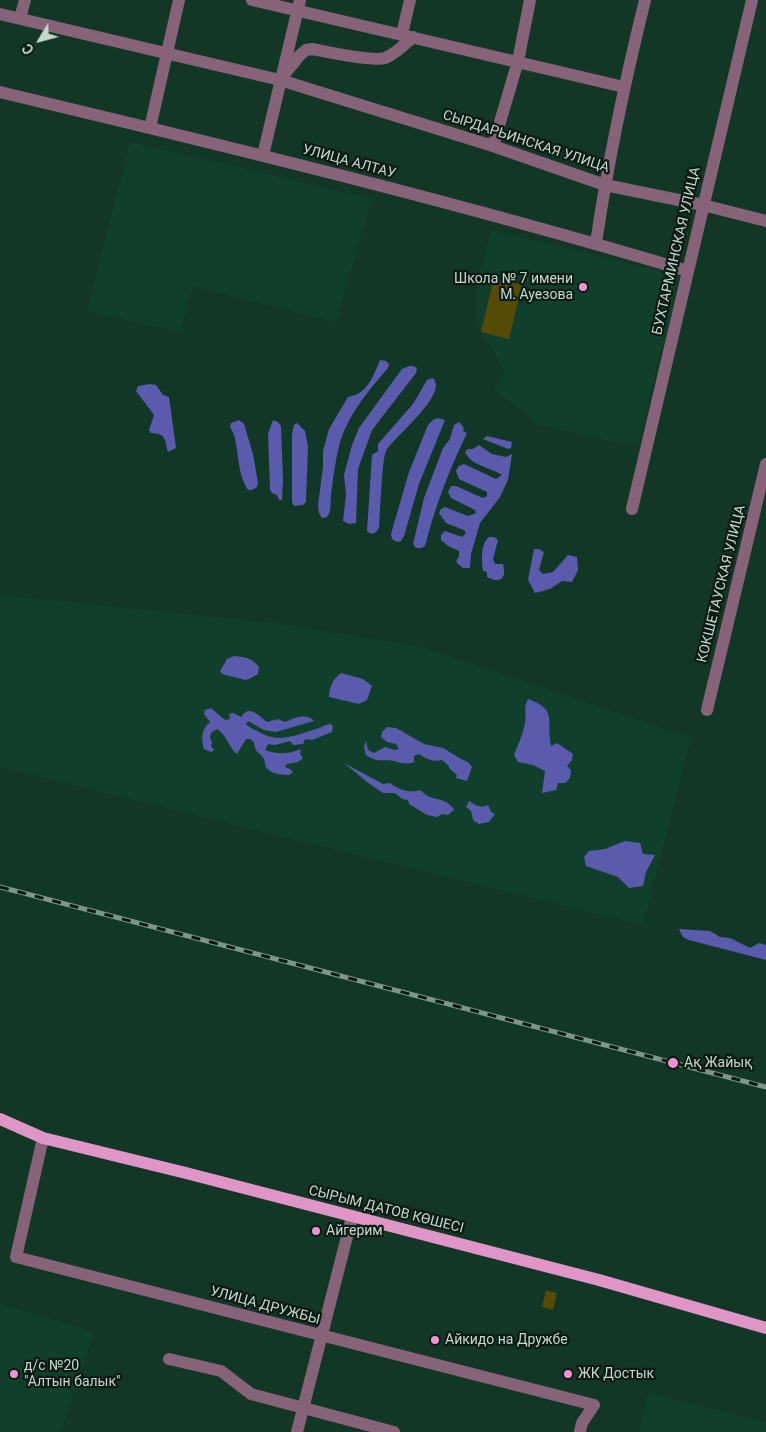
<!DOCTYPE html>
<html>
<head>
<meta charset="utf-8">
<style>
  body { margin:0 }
  #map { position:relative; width:766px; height:1432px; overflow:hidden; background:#123726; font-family:Roboto,sans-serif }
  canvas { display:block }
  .north { position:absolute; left:15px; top:15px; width:50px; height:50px; -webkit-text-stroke:4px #0b1b13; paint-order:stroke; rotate:233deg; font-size:14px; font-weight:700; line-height:20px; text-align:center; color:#c4d8cd }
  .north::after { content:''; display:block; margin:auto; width:18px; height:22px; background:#c4d8cd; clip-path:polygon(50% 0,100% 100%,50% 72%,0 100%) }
</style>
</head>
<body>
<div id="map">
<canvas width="766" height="1432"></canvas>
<div class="north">С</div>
</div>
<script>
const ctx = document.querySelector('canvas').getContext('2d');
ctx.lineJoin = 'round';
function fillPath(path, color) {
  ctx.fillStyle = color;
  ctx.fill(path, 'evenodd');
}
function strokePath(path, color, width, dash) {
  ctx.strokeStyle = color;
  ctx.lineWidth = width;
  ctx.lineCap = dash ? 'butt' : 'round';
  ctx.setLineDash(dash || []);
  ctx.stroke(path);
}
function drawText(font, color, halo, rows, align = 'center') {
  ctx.font = font + ' Roboto,sans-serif';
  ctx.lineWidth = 4.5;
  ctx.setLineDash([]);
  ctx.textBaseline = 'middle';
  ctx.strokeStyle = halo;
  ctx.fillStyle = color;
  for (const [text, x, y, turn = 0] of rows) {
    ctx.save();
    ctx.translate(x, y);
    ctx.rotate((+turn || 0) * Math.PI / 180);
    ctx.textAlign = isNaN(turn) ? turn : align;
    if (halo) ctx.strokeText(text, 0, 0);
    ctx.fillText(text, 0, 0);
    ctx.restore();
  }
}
fillPath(new Path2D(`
  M130,142L372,199L336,322L193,286L180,332L87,311Z
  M491,230L678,276L665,346L661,347L638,447L534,424L532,418L494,390L506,372L475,323V293Z
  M0,595L274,623L417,646L691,738L643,925L0,767Z
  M0,1304L94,1332L61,1432H0Z
  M648,1393L766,1422V1432H639Z`), '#10402b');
fillPath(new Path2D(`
  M494,278L522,285L509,339L481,332Z
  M546,1290L557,1293L553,1310L542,1307Z`), '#554b04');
fillPath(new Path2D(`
  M380,360L386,361L389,364L388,368C368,391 347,416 339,446C335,462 333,479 331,495C330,503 332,511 327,517L322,518L319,513L318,505L323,467V451L329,429L348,397C367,394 373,377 380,360Z
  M409,366H413L417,368L416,373L372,430L358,469L356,523L349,524L343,521L346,495L344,475L352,445L359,428L402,369Z
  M433,378C449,394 394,437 386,451C382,458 380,516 379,528L376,532L371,534L367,531L372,455L378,451V444L413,404L427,380Z
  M150,384L156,385L163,395L169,397L176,448L168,452C164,439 167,434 151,433L149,430L154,415L136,391L138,386Z
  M438,418L445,420L419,484L404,536L401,541L397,542L392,539L391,534L409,472L428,425L433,420Z
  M239,420L244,424L253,454L258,483L257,487L252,490H248C235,471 240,440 230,427L231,423Z
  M273,420L278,422L281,426L283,481L282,500H279L277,495L272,493L270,490L268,434Z
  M459,422L464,428L463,431L467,433C449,470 435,507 425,546L421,548H416L413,544L424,498L443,448L450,439L454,425Z
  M297,423L305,431L308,447L306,502L303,505L294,506L292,502V434L294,425Z
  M487,436L512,442L511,448L508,449L483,439Z
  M479,445L492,454L506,457L512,454L508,480L500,497L480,523L471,554L470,568H463L456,562L459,556V551L448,546L441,540V535L445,531L462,537L466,533L464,530L446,523L439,513L441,509L445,507L468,516L476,513L475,510L451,498L448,492L451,486H456L483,498L487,496V492L459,479L456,471L459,466L464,464L496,479L502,475C490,467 471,466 465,452L468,449H473Z
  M489,537H494L498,540L493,559L495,564H503C507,579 500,584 487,577V572L483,571C482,560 480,545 489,537Z
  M534,549H539L544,552L539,570L543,574L553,572L568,555L577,557L578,570L572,582L562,581L550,589L535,593L528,580Z
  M234,656C245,657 252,658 259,667L258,674L249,679L245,680L222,674L220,671L227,659Z
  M341,673L363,679L372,686L367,700L359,704L329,697C330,686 332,680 341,673Z
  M528,699C558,710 546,719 551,746L557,743L573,754L572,760L567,766L571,770L570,778L565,783H558L556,790L542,793L545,771L533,765L518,762L514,755C518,745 523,734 525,723C527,713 523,708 528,699Z
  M211,708L225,720L230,719L229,714L233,713L241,717C249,704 258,715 267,722L278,719L285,722C295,718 305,712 314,721L276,732L264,730L248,721L246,724C251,729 254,729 259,732C278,744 296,735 316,729C321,728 325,724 331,724L333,727L332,732L312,740L305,739L303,744L293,745L290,741L275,745L268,744L265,750C278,755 289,754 301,749L300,754L303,758L298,762L287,764L285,767L290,769L293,772L289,775C281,774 271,775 266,767C265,765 265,762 264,759C260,752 255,754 254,742L250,739H246L237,754C228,747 227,735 217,729L211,733L210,738L212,742L211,746L214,750L211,752L204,749C201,738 201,730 210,722L204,714L205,710Z
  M387,727L396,728L424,744L443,748L461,759L468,762L472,767L467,781L456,778L457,775L449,768V766L442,760C432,762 427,759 419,754L414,756V762C405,765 402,763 394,761C381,759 378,763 366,755L364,747L366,741L368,750L374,753L385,747L394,750L399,749L396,744L387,742L381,737L382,732Z
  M344,763L383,784L390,783C398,789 410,794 420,790C423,792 426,796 430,797C441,801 447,799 454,810L448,815L442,814L437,817L427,815L409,804L408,800L402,799L395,793H383L367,782Z
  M469,801C475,805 481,809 488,805L491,812L495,814L489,822L479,824L473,820L471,811L466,807Z
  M625,841L640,843L643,854L655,855L646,872L643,886L629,888L618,877L586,866L584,857L589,851L605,849Z
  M679,929L710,931L720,937L730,938L750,948L759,943L766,945V960L689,940L683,937Z`), '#5b5bad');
strokePath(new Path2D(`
  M252,0L624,87
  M0,14L280,80L493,146L605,185L703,205L766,221
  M20,18L25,0
  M402,34L410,0
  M283,76L300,55L306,50L312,49C327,52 371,62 385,58C396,54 405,44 413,37
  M0,92C231,147 461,203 688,271
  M150,128L179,0
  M493,146L518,61L530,0
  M263,155L300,0
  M596,243C608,161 625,81 645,0
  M632,509L752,0
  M707,710L766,464
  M43,1138L16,1257L594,1405L582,1423L580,1432
  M169,1359L221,1371L251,1394L394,1432
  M297,1432L352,1217`), '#87637a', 12);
strokePath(new Path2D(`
  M0,1119L43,1138L186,1173L599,1280L766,1328`), '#df95c5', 12);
const rail = new Path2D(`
  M0,887L766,1087`);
strokePath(rail, '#7c9789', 5);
strokePath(rail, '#0b1b13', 3, [9]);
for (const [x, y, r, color] of [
  [583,287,5,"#f491d3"],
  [673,1063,6,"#f491d3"],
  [316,1231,5,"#f491d3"],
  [435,1340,5,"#f491d3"],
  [14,1374,5,"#f491d3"],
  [568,1374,5,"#f491d3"]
]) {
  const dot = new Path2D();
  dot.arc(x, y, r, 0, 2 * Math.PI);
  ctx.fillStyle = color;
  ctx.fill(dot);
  strokePath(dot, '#0b1b13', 2);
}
drawText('14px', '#c4d8cd', '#0b1b13', [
  ["СЫРДАРЬИНСКАЯ УЛИЦА",526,142,18],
  ["УЛИЦА АЛТАУ",349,162,15],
  ["БУХТАРМИНСКАЯ УЛИЦА",677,251,-77],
  ["КОКШЕТАУСКАЯ УЛИЦА",722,584,-76],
  ["СЫРЫМ ДАТОВ КӨШЕСІ",386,1210,14],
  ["УЛИЦА ДРУЖБЫ",265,1306,15]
]);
drawText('14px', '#c4d8cd', '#0b1b13', [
  ["Школа № 7 имени",573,279,"right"],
  ["М. Ауезова",573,295,"right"],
  ["Ақ Жайық",684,1063],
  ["Айгерим",326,1231],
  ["Айкидо на Дружбе",445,1340],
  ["д/с №20",24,1366],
  ["\"Алтын балык\"",24,1382],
  ["ЖК Достык",578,1374]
], 'left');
</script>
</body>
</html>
